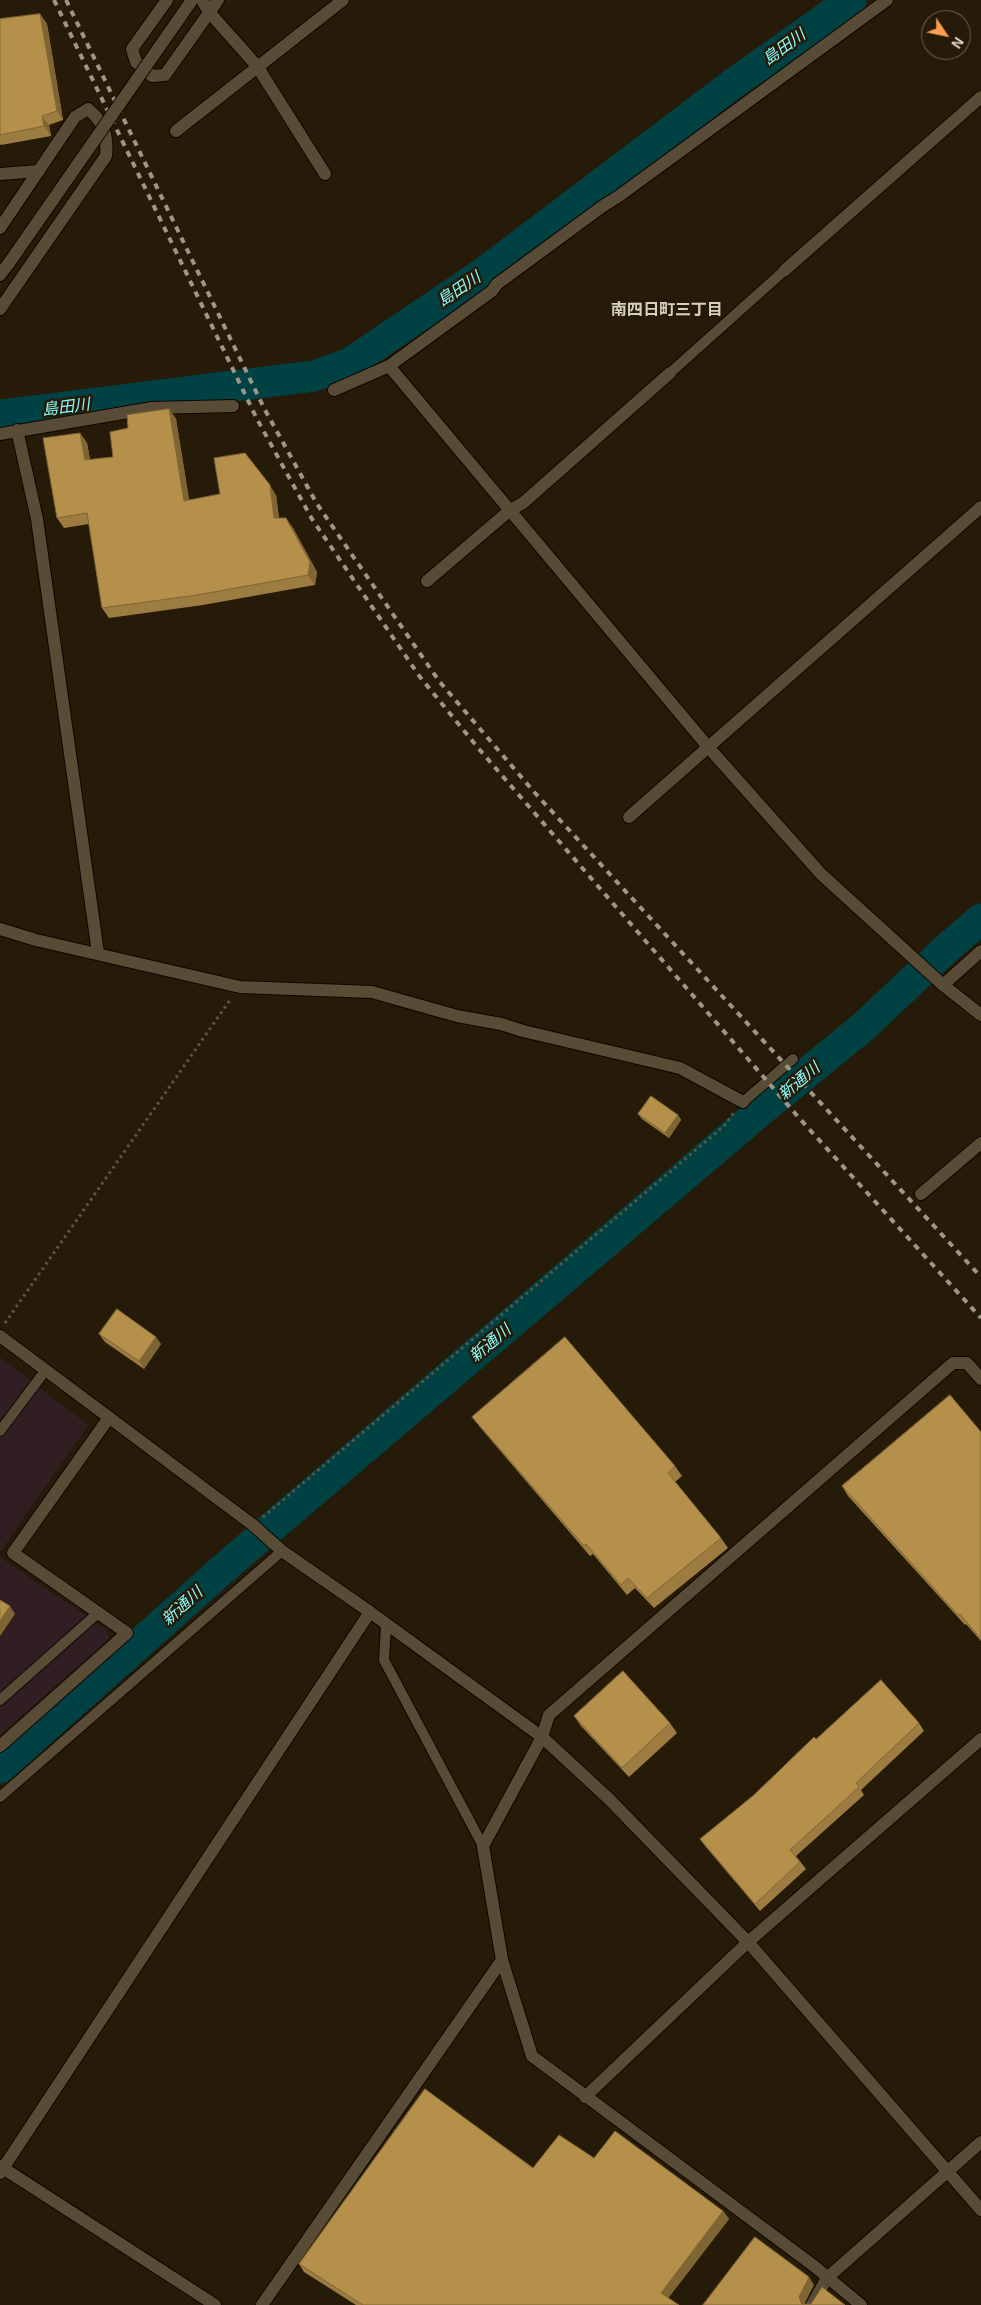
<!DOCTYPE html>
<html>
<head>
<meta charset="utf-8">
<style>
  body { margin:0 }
  #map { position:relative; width:981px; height:2305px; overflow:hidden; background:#261b08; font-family:"Exo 2",sans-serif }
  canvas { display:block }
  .north { position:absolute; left:921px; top:10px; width:50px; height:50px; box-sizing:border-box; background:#261b08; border:1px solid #6d6353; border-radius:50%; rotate:124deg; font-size:14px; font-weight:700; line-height:20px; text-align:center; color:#d7d0c4 }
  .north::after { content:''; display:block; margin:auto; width:18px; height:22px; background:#fb9e50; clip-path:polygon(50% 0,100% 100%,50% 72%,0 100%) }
</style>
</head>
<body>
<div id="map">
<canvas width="981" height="2305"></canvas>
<div class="north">N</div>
</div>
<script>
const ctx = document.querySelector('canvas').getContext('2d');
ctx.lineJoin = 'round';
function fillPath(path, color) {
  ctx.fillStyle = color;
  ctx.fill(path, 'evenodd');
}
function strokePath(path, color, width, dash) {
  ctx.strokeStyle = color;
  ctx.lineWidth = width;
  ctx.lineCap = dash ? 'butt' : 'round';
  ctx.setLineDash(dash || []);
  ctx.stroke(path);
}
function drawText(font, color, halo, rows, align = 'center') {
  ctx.font = font + ' "Exo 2","Noto Sans JP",sans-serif';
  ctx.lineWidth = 5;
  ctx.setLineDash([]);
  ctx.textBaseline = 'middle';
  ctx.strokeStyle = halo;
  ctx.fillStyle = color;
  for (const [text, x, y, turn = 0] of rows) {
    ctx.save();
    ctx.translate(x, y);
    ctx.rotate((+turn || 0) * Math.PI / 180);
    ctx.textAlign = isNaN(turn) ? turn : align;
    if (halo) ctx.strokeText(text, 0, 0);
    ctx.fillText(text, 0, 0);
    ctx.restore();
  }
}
fillPath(new Path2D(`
  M0,1357L88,1425L0,1552Z
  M0,1557L107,1630L109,1639L0,1735Z`), '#311e23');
strokePath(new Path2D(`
  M0,415L314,376L350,363L483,273L730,86L851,0
  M0,1768L232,1561L764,1108L863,1027L947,948L981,919`), '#004243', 31);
const service = new Path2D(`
  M670,373L785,270
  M743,1102L793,1059
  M0,1431L45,1371
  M386,1626L384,1660L483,1846
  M0,1700L98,1613
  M0,1797L282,1551`);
const minor = new Path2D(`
  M167,0L132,49L136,62L152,76L165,75L218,0
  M202,0L209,12L257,66L325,174
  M176,131L343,0
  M0,174L39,171
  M0,228L75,117L88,109C104,122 108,136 106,156L0,309
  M785,270L981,97
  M389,366L709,748L821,874L943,985L981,1015
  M334,390L389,366L492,291L497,284L603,206L619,196L887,0
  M17,430L37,519L98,953
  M0,434L152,408L233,406
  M427,581L509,511L523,503L670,373
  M629,817L981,507
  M0,929L36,940L240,987L372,992L457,1016L501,1024L523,1031L680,1068L743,1102
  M943,985L981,951
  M921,1194L981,1143
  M0,1746L127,1633L13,1553L108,1419
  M585,2097L748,1942
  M0,2166L215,2305
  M0,2173L370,1612
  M262,2305L502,1960
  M812,2305L827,2278L981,2142
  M861,2305L814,2266L532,2056L502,1960L483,1846L542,1737L549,1715L953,1363H967L981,1379`);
const tertiary = new Path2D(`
  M0,275L9,263
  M0,1336L253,1525L282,1551L370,1612L542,1737L609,1799L748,1942L981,2210
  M748,1942L981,1739`);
strokePath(service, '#0f0600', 12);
strokePath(minor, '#0f0600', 14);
strokePath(tertiary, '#0f0600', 14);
strokePath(new Path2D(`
  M5,1323L230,1000
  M263,1517L724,1126L734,1113`), '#605746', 3, [2.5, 4]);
strokePath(service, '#584c37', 10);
strokePath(minor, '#584c37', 12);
strokePath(tertiary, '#584c37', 12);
strokePath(new Path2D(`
  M54,0L257,419L312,519L420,677L479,749L800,1119L981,1318
  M66,0L264,408L317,504L439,681L535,793L981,1277`), '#9e9688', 4, [6, 6]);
const tertiaryBridge = new Path2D(`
  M9,263L192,0`);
strokePath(tertiaryBridge, '#0f0600', 14, []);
strokePath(tertiaryBridge, '#584c37', 12);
fillPath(new Path2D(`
  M40,14L47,24L63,120L49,125L51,136L1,145L0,144V19Z
  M169,409L176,419L189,500L276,495L279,518L293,528L317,572L315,585L203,605L109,618L102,608L89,524L64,528L57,518L80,433L87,443L90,460L113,457L128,428Z
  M638,1114L678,1115L681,1120L669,1138L642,1119Z
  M99,1334L161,1344L144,1369L105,1342Z
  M472,1417L675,1466L682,1476L675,1482L721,1538L728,1548L654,1608L635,1588L627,1595L593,1554L590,1556L479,1426Z
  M981,1432V1641L966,1624L965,1625L848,1496L842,1486Z
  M574,1716L670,1723L677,1733L629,1777L581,1726Z
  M919,1723L924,1731L861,1790L864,1795L796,1856L806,1869L760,1911L705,1846L700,1839L754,1795L816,1739Z
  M594,2158L723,2211L729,2219L668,2298L679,2305H356L304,2272L299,2264L533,2168Z`), '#9c7c40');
fillPath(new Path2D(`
  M40,14L47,24L63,120L57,111Z
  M42,116L49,125L51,136L44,126Z
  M169,409L176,419L191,511L184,501Z
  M80,433L87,443L92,470L85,460Z
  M270,485L276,495L280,528L274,518Z
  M286,518L293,528L317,572L315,585L308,575Z
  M678,1115L681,1120L669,1138L665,1133Z
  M156,1337L161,1344L144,1369L139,1361Z
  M10,1606L15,1614L0,1636V1621Z
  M723,2211L729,2219L666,2301L661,2293Z
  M809,2277L814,2285L804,2305H803L799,2297Z`), '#7f6534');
const building = new Path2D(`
  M40,14L57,111L42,116L44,126L0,135V19Z
  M169,409L184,501L220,494L214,458L245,453L270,485L274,518H286L310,562L308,575L197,595L102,608L87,513L57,518L43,438L80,433L85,460L113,457L110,432L128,428L127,415Z
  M651,1096L678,1115L665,1133L638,1114Z
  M117,1309L156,1337L139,1361L99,1334Z
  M565,1337L675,1466L668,1473L721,1538L647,1598L628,1578L621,1585L586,1544L584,1546L472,1417Z
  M950,1395L981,1432V1639L960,1614L958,1615L842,1486Z
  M0,1600L10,1606L0,1621Z
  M623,1671L670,1723L622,1768L574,1716Z
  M881,1680L919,1723L856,1783L859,1787L790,1850L800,1862L755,1904L700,1839L754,1795L814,1737L816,1739Z
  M425,2089L533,2168L559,2135L594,2158L615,2131L723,2211L661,2293L679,2305H363L299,2264Z
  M755,2237L809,2277L799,2297L802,2304H811L822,2287L845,2305H703Z`);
fillPath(building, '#b5904b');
strokePath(building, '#7f6534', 1);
drawText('italic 16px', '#8bfafb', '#261b08', [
  ["島田川",784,47,-36],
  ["島田川",459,289,-34],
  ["島田川",66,407,-7],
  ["新通川",799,1081,-40],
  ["新通川",490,1343,-40],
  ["新通川",182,1606,-42]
]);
drawText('bold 16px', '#d7d0c4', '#261b08', [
  ["南四日町三丁目",667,310]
]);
</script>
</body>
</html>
